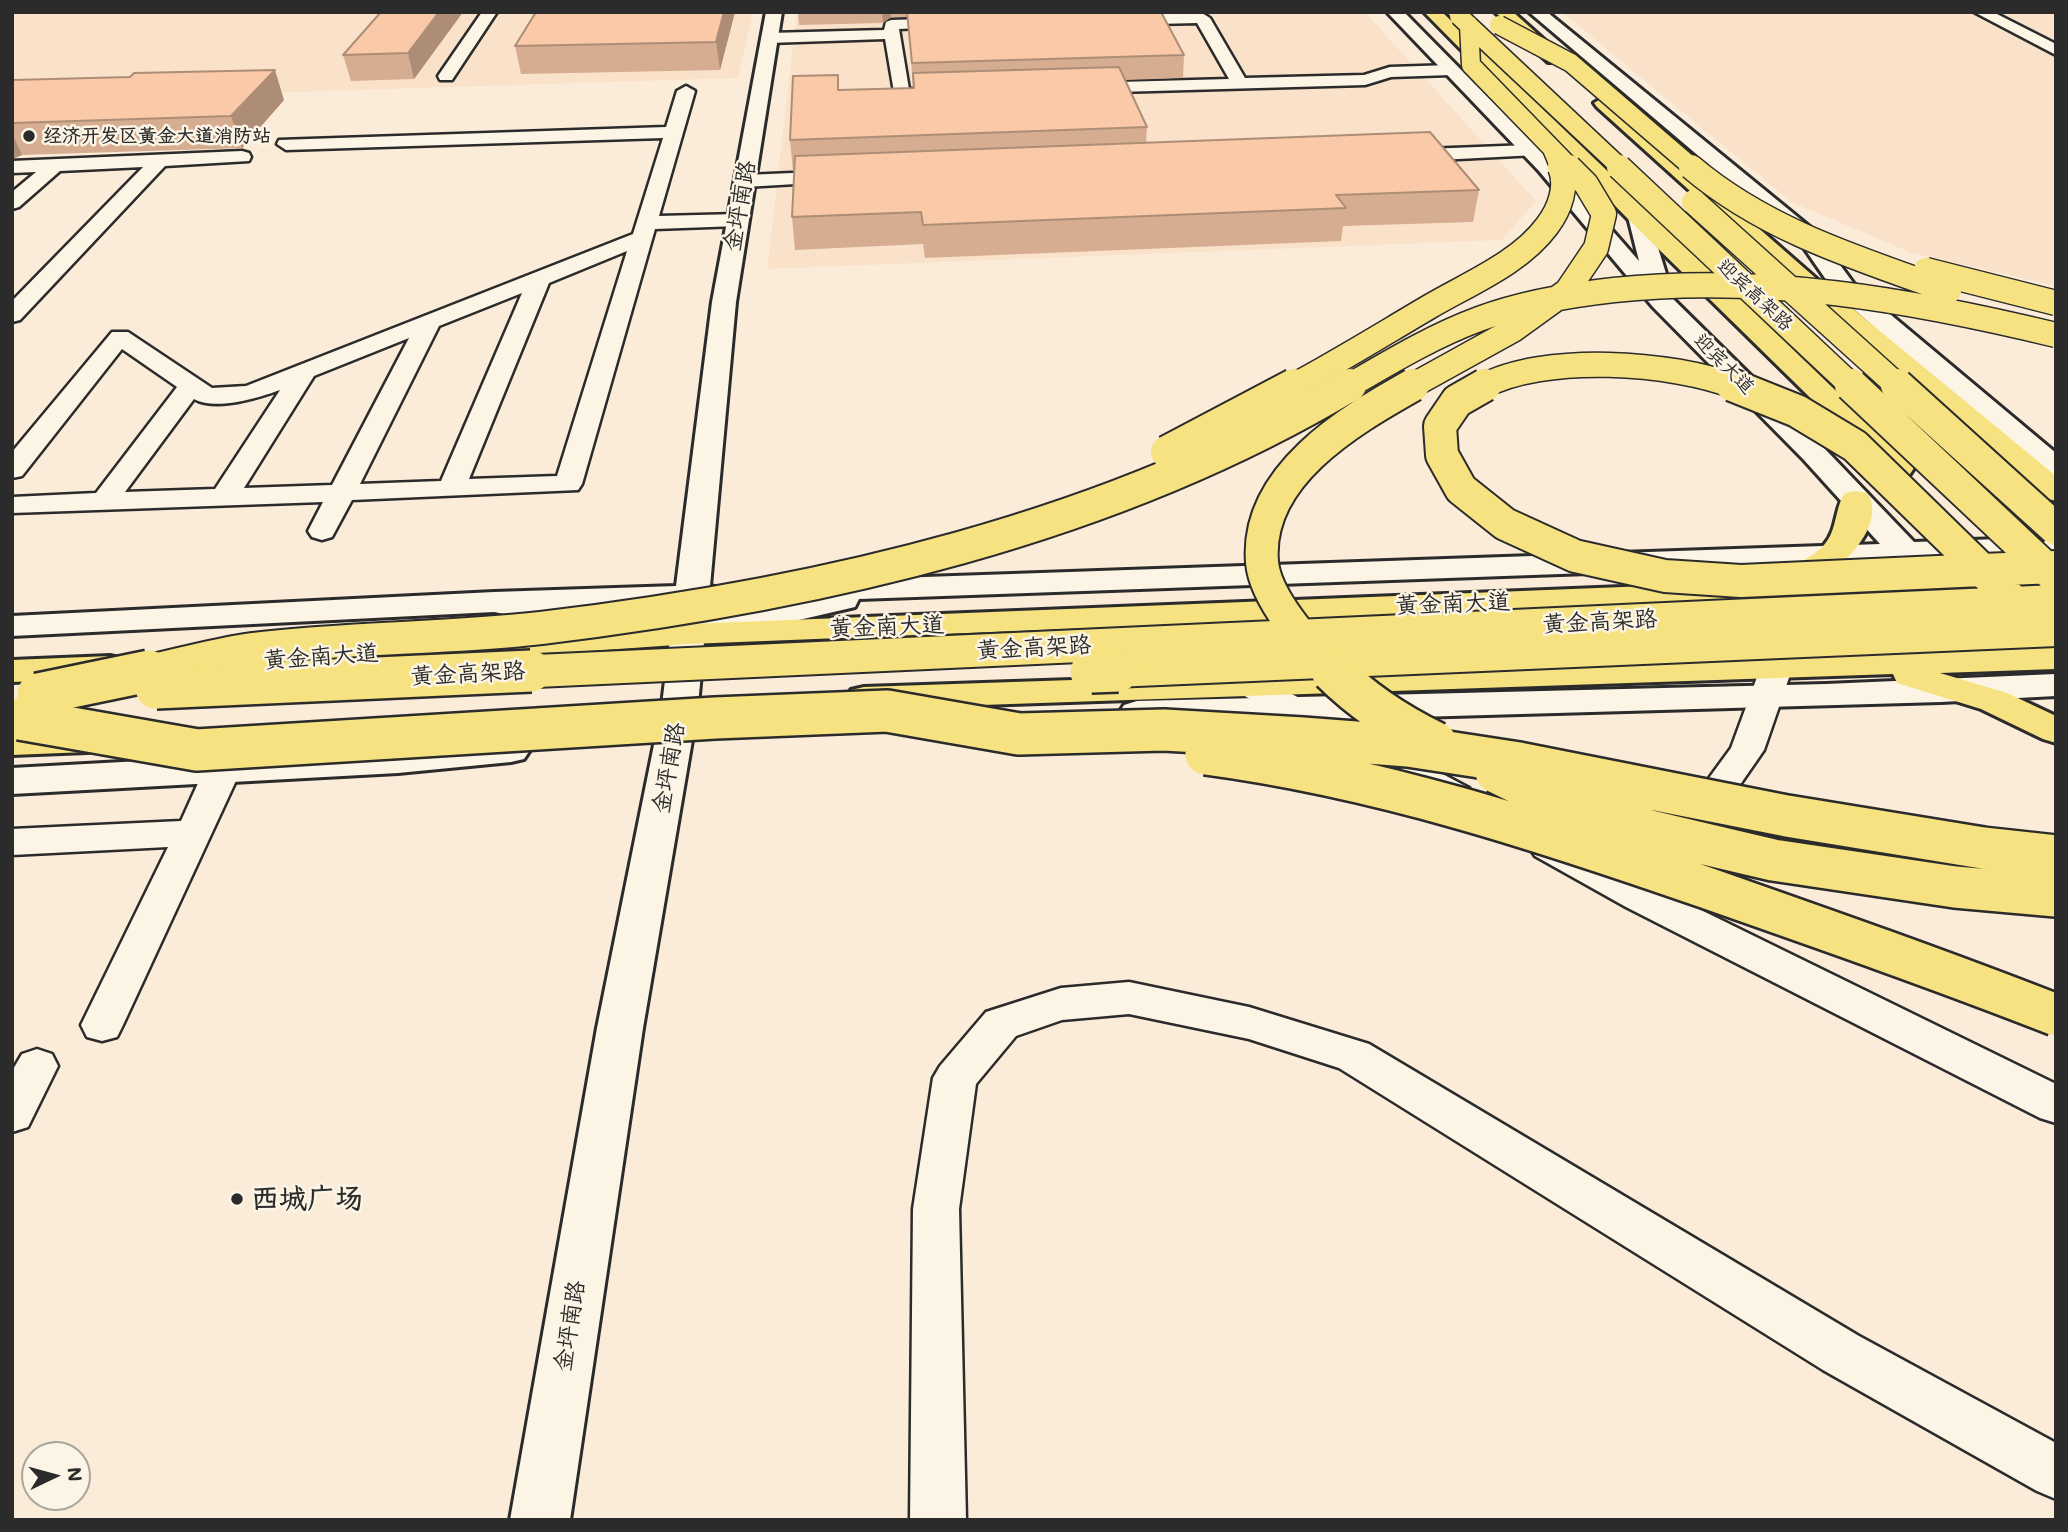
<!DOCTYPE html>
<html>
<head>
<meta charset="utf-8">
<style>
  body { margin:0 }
  #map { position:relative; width:2068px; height:1532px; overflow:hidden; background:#fbecd9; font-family:Mali,sans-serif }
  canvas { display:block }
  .frame { position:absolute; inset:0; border:14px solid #2b2b2b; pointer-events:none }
  .north { position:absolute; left:21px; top:1441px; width:70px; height:70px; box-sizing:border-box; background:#fcf5e5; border:2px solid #a8a49b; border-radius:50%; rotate:85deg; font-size:19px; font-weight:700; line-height:28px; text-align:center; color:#2b2b2b }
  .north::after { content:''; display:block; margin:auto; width:24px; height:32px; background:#2b2b2b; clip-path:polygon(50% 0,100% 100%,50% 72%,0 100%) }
</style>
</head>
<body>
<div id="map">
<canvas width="2068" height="1532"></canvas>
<div class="frame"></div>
<div class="north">N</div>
</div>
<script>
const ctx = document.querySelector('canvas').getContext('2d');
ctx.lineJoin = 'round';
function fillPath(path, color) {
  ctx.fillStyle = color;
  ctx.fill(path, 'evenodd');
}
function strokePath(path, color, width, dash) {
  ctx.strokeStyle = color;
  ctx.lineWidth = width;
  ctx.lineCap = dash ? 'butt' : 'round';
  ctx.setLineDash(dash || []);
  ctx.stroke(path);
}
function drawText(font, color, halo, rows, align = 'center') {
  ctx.font = font + ' Mali,"LXGW WenKai TC",sans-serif';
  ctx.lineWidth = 5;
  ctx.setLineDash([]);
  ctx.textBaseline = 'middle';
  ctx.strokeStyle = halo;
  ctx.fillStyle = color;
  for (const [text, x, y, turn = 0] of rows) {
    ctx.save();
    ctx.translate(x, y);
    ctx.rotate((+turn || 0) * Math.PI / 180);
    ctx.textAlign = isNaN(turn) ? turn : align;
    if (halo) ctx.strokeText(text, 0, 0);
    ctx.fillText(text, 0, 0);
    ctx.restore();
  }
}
fillPath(new Path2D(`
  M12,12H753L738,78L12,101Z
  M797,12H1365L1536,201L1502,240L767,269Z
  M1562,12H2056V286L1912,253L1791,202Z`), '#fae2ca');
const street = new Path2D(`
  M482,12H497L452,80H440L438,76Z
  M1974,12H1993L2056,44V55Z
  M1202,13L1210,18L1245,78L1364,75L1390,67L1451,65L1459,70L1451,75L1391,77L1365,85L1082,93L1074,88L1082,83L1229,79L1197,23L1117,25L1109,20L1117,15Z
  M956,18L961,20L964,23L961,26L899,29L909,89H948L951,93L948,97L942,98H895L885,39L769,43L761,38L769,33L884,30L886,22L891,20Z
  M686,86L695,91L659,216L738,214L745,216L748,220L745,224L738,226L655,229L582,484L578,490L352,500L332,537L322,540L312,537L308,531L323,502L12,513V497L96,493L177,387L122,349L22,476L12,478V452L112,332H128L212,388L246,386L633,234L663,138L286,150L277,144L279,140L666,127L677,91ZM627,251L557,476L469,479L549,283ZM522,293L441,481L360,484L439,326ZM409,338L332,485L244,488L314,376ZM280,390L215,489L125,492L194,399C216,411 258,398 280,390Z
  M1529,145L1538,151L1536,155L1400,162L1391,156L1400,150Z
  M242,151L249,153L251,157L249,161L165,166L20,320L12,322V301L143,167L60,171L19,207L12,209V192L36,172L12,173V161Z
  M840,171L847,173L850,177L847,181L745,187L735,181L745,175Z
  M1776,659L1787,662L1792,669L1764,750L1708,831L1695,834L1682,831L1677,822L1731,748L1760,669L1765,662Z
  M1244,672L1256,675L1469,788L1474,797L1469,806L1456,809L1443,806L1232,689L1228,682L1232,675Z
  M233,729L245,732L250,740L240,772L123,1025L117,1037L102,1041L87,1037L81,1025L168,847L12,855V829L181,821L221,732Z
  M1548,834L1561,838L1654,887L2056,1084V1123L2040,1118L1626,907L1535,856L1529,847L1535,838Z
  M1129,982L1249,1007L1369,1044L1859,1336L2056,1443V1499L2037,1491L1823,1370L1339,1068L1249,1039L1129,1014L1062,1020L1016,1036L976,1084L959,1209L966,1520H910L913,1209L933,1078L940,1066L986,1012L1061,988Z
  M37,1049L52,1054L58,1066L28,1127L12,1132V1071L22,1054Z`);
const secondary = new Path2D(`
  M766,12H782L736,302L710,586L719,588L724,595L719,602L708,605L706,621L802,599L792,591L797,584L809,581L1880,544L1804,460L1653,307L1539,171L1387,12H1404L1553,163L1639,261L1628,217L1631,212H1647L1672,293L1670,296L1824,448L1914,542L2056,537V557L1932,561L1994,629L1989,636L1977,639L1965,636L1897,562L859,599L855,607L704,642L698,705L643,1028L570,1520H510L597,1028L662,705L674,606L534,611L532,614L520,617L494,612L12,636V616L494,592L676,586L712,302Z
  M1529,12H1547L1816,232L1854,284L2056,453V477L2045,474L1836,294L1800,242Z
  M2056,674V696L1941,702L1137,725L1124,721L1119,713L1124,705L1137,701L1826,684Z
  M511,738L524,741L530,750L524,759L511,762L398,773L12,794V768L398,747L422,743L430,745Z`);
const primary = new Path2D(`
  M1424,12H1442L1910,462L1914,468L1910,474L1899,477L1888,474L1631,222Z
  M1495,12H1513L1560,54L1563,58L1560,62H1548Z
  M1604,97L1611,99L1819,281L2056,476V501L2045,498L1801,291L1597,107L1594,103Z
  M1856,491L1867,493C1894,532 1811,603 1768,592L1763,585C1773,572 1808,563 1824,545C1838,529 1834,509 1845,493Z
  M1749,582L1761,585L1766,592L1761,599L1749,602L689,644L491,658L479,654L473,647L479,640L491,636L689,624Z
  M2056,647V669L1940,673L2007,693L2056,716V743L2043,739L1981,709L1897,683L1893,674L864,709L851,706L846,698L851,690L864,687Z
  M110,656L123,659L128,667L123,675L110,678L12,682V660Z
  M87,728L100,731L106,740L100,749L87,752L12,755V731Z`);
strokePath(street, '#2b2b2b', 5);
strokePath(secondary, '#2b2b2b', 6);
strokePath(primary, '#2b2b2b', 6);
fillPath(street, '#fcf5e5');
fillPath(secondary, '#fcf5e5');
fillPath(primary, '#f7e281');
const highwayBridgeFar3 = new Path2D(`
  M1459,16L1621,168
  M1469,25L1471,65L1571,168
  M1499,25L1571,63L1693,168
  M1552,149L1560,168`);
const highwayBridgeFar2 = new Path2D(`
  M1619,167L1853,387
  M1691,167C1765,230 1859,259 1949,291
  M1694,202L1899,387
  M1926,270L2056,303
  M1291,387C1338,362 1383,334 1429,307C1468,284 1520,263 1547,226C1560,209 1568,186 1560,167
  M1347,387C1390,362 1433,336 1479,319C1522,303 1569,295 1614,290C1764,274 1911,300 2056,335
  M1410,387L1513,330L1567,291L1596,248L1604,214L1586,184L1569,167
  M1482,387C1544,353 1673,362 1736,387`);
const highwayBridgeFar1 = new Path2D(`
  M1485,385L1457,401L1440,426L1442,455L1461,489L1505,524L1575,556L1665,576L1741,581L1982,570
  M1732,385L1797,411L1855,446L1982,570
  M1851,385L2055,577
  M1897,385L2056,529
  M1167,452L1294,385
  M1982,570L2026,614
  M1982,570L2056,567
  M1091,672L2056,630
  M141,673C178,665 215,654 252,649C348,637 445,639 541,628C817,595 1110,529 1350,385
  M493,673L2056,601
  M1334,673C1309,647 1265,599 1262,562C1255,476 1349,421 1413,385`);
const highwayBridge = new Path2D(`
  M1332,671C1363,702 1397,724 1436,743
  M1091,672L1118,671
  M156,688L531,671
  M38,694L149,671
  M20,719L197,750L715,718L887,711L1019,734L1164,730L1303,738L1408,746L1519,763L1787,816L1983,848L2056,856
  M1206,754C1379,777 1543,831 1707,888C1824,929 1941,970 2056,1015
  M1496,772L1555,801L1650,831L1773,860L1955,887L2056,896`);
strokePath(highwayBridgeFar3, '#2b2b2b', 21, []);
strokePath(highwayBridgeFar2, '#2b2b2b', 27, []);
strokePath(highwayBridgeFar1, '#2b2b2b', 36, []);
strokePath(highwayBridge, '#2b2b2b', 46, []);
strokePath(highwayBridgeFar3, '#f7e281', 18);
strokePath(highwayBridgeFar2, '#f7e281', 24);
strokePath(highwayBridgeFar1, '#f7e281', 32);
strokePath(highwayBridge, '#f7e281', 41);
fillPath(new Path2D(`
  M463,12L414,79L351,81L343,55Z
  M536,12H735L720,70L521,74L515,46Z
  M798,12H1161L1184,55L1183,78L1125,80L1147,127L1146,143L1479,190L1473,222L1343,226L1341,241L925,258L923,244L795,250L792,217L794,171H793L790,140L839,90L913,88L908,17H891L883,23L799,25Z
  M1205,12H1238V14H1209Z
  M12,80L284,100L242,148L22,155L12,159Z`), '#d6ad90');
fillPath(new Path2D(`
  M439,12H463L414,79L408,53Z
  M724,12H735L720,70L716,42Z
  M882,12H891V17L883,23Z
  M275,70L284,100L242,148L231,116Z
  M12,133L22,155L12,159Z`), '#ae8d76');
const building = new Path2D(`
  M381,12H439L408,53L343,55Z
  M536,12H724L716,42L515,46Z
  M907,12H1161L1184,55L912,63Z
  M1119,67L1147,127L790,140L793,76L838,75V90L914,88L913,73Z
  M275,70L231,116L12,123V80L130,77L134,73Z
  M1430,132L1479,190L1336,195L1346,208L923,225L921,212L792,217L795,156Z`);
fillPath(building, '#f9c9a8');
strokePath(building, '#ae8d76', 2);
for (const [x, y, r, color] of [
  [29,136,7,"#2b2b2b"],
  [237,1199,7,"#2b2b2b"]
]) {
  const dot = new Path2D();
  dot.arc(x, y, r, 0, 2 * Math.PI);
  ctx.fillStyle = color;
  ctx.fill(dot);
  strokePath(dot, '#fcf5e5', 2.5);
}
drawText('bold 19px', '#2b2b2b', '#fcf5e5', [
  ["经济开发区黄金大道消防站",43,136]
], 'left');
drawText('19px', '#2b2b2b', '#fcf5e5', [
  ["迎宾高架路",1755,295,43],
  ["迎宾大道",1724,364,45]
]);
drawText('23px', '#2b2b2b', '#fcf5e5', [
  ["金坪南路",740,206,-80],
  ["黄金南大道",1453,604,-2],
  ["黄金高架路",1600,622,-3],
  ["黄金南大道",887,627,-2],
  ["黄金高架路",1034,648,-3],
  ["黄金南大道",321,657,-4],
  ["黄金高架路",468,674,-3],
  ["金坪南路",669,768,-80],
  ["金坪南路",570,1326,-81]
]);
drawText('bold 28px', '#2b2b2b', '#fcf5e5', [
  ["西城广场",251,1199]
], 'left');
</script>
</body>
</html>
